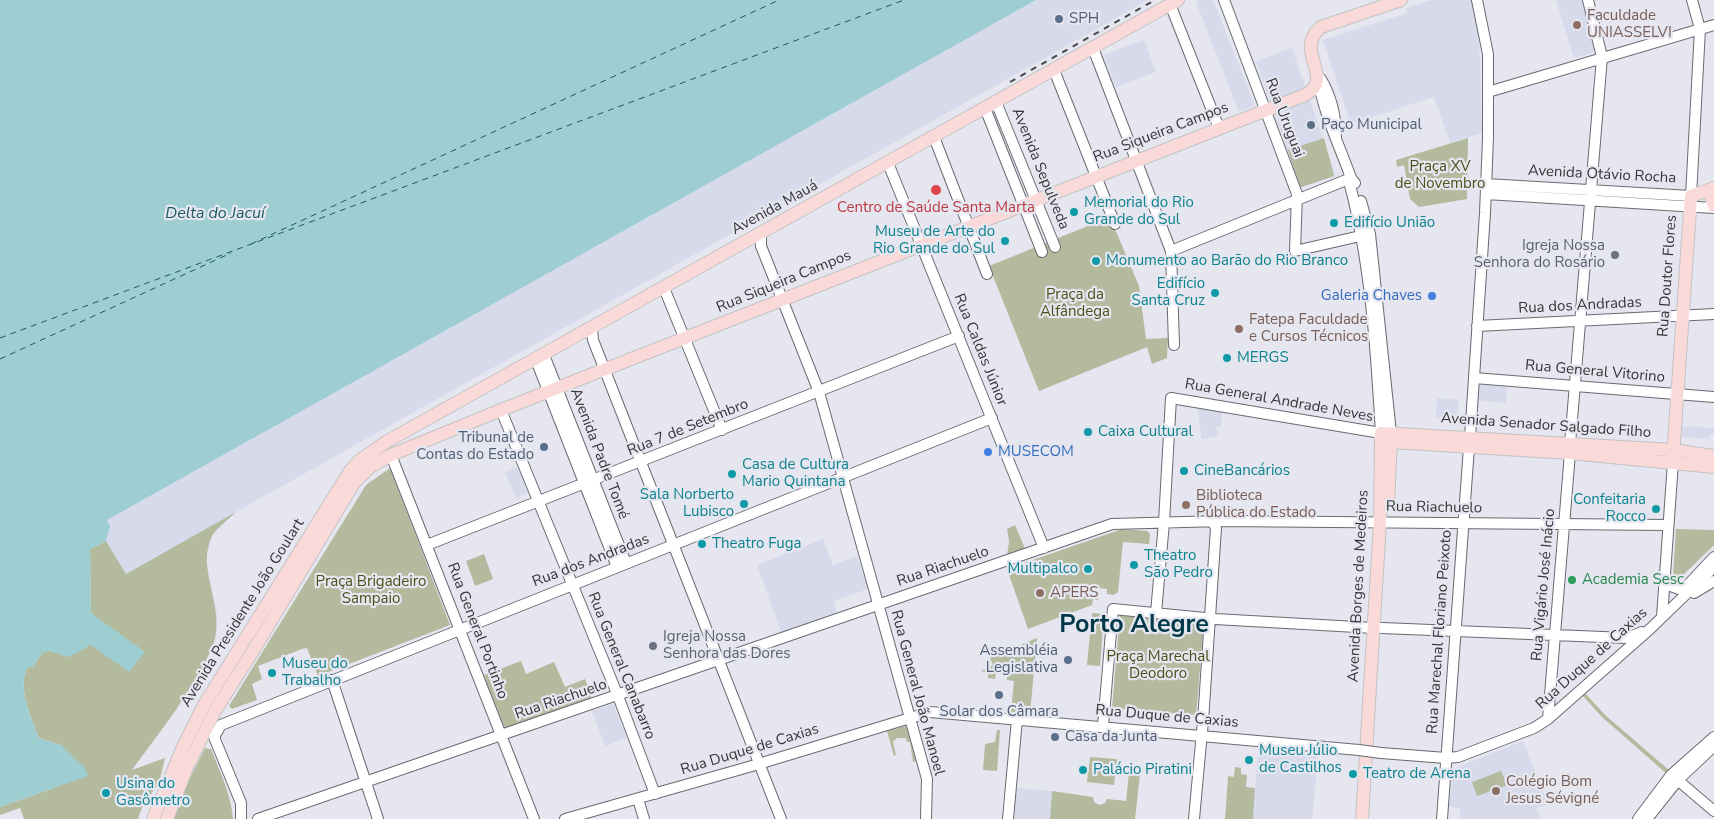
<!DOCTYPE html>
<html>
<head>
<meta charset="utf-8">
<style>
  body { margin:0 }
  canvas { display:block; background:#e5e6ef }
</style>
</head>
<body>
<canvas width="1714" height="819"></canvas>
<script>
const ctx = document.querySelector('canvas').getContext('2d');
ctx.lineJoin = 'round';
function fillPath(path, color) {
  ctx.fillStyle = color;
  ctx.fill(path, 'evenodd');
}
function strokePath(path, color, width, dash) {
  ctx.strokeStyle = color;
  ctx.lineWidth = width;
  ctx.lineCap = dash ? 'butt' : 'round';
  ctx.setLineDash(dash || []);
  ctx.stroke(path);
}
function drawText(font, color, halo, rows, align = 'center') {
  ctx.font = font + ' "Nunito Sans",sans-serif';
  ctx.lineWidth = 4.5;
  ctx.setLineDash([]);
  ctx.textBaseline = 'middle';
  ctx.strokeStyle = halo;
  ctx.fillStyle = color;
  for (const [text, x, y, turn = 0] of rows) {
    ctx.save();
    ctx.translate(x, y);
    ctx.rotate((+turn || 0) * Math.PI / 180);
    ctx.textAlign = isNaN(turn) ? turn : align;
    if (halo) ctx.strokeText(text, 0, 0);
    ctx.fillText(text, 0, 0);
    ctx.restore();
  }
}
fillPath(new Path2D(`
  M1036,0H1148L236,512L212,535L206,559L217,615L214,643L201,669L151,743L28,667L91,614L90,549L110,526L107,520Z
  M1200,0H1213L1254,103L1253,106L1239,112L1196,2Z
  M1431,0H1478L1482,133L1450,143L1434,97L1351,124L1323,40L1407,13L1406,8Z
  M1556,0H1584L1598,51L1574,58Z
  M1144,40L1156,72L1116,87L1104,55Z
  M1292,48L1335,173L1334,176L1302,187L1299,185L1256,61Z
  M1479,383L1507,386L1506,403L1477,400Z
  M1437,398L1459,400L1457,419L1436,417Z
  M1197,408L1222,412L1221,427H1216L1218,436L1202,439Z
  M1682,426L1714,428V434L1710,435L1709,439L1681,437Z
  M518,467L528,493L516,498L505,472Z
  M823,539L833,565L857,556L868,589L834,601L837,613L781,632L757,565Z
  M613,704L627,738L605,746L592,711Z
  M1523,741L1548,804L1536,809L1541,819H1460V808L1449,807L1453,769Z
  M1258,751L1318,757L1312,819H1253Z
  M1016,788L1052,791L1050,819H1014Z`), '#d7daea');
fillPath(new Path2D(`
  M1324,138L1334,176L1302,187L1299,185L1288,150Z
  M1468,138L1467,199L1419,207L1410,199L1404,165L1397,167L1396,160Z
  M1110,217L1139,286L1146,339L1168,338L1167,358L1152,364L1147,347L1039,391L989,266Z
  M390,468L450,625L318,676L307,648L302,649L258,666L262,679L252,684L257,700L232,709L229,706L366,485Z
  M236,512C229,519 216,528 212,536C195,570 227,609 213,645C196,687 159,733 132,770L165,758L159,783L143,805L138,819H24L20,808L0,815V807L51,789L61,745L39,738C32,720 16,685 28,667H33L42,653L50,650L68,657L89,644L144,653L91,614L90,549L106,541L126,574Z
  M1015,525L1026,551L1007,556L1009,541L1007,529Z
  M1122,529L1147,531L1150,534L1149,544L1123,542L1118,592L1114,595L1107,594V589L1099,588L1098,600L1093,599L1092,605L1028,629L1007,569Z
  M1676,529L1714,530V545L1676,582L1673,577Z
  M484,554L493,579L475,586L466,561Z
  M1092,613L1104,614L1100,666L1087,665Z
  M1120,615L1204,622L1196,715L1112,708Z
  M1037,638L1030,714L1011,712L1014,681L1007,680V674L996,673L995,679L988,678V673L981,671L993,665L990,658Z
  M521,661L526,674L554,662L565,687L585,679L592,699L505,729L484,675Z
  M1584,692L1605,715L1670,771L1667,774L1602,717L1582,695Z
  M906,726L916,761L913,762L910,742H907L906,738H897L893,742L896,755L894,756L887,731Z
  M997,730H1000L997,771L983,770L985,744L995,742Z
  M205,748L211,749C220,772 231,794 233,819H173L190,778Z
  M1090,757L1117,759L1114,785L1087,782Z
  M1235,767L1241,768V774L1247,775L1246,787L1255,788L1253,819H1225L1228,776L1234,777Z
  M1501,771L1507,785L1477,796L1472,782Z
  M1129,773L1140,774L1135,819H1050L1052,791L1093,797L1094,802L1099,805L1105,803L1107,799L1126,801Z`), '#b3ba9e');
fillPath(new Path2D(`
  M0,0H1036L107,520L110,526L106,541L90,549L91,613L145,652L129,672L89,644L86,648L68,657L50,651L42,653L33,667H28C16,685 32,720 39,738L61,745L85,768L88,776L0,807Z`), '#9eced1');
strokePath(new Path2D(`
  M251,244L779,0
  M0,338L904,0
  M0,359L231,253`), '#195b5f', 1, [6, 5]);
const minor = new Path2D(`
  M1224,0L1297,194L1295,251L1369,234
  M1170,4L1219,128
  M1093,48L1171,251L1174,345
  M1054,70L1115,224
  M1318,77C1323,113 1339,144 1351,178L1355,183
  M1321,79C1331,96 1336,117 1336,137
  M1488,92L1714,25
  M996,102L1055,247
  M985,108L1042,252
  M934,137L987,274
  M888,163L1044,548
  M1486,184L1691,196L1700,29L1692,0
  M1486,194L1714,208
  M1361,201L1370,234L1391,433
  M761,234V246L819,392L927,779L926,819
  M1171,251L1351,178
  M664,288L722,430
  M1477,326L1714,314
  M592,329L593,340L781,819
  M544,355L626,563
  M536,360L617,567
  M1474,378L1714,397
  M501,410L618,696L655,794
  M1470,438L1485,213L1488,138V54L1477,0
  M1570,444L1602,57L1588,0
  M391,455L534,819
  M427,545L959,336
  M1665,579L1668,585L1679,589L1687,586L1714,557
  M1694,593L1714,581
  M1156,613L1164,522L1171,398L1381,433C1376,350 1371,266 1350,185L1351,178
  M1662,617L1673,462
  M1382,628L1627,638L1642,632
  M332,680L378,819
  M1548,719L1570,453
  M1103,726L1113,609L1215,619L1374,628
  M1381,753L1446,758L1458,757L1534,728L1548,719L1650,629L1714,567
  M1674,777L1714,811
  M638,799L644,819
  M241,819V803L214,737L221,725L992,418
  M258,819L1112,524L1221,521L1668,525
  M565,819L752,766L930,712L1359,750
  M1008,819L1017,719
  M1194,819L1203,721L1216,528L1212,521
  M1442,819L1469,447
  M1638,819L1671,775L1714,737
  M1647,819L1678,780L1714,746`);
const major = new Path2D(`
  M1714,190L1711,196L1714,206
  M1673,457L1691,196L1714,188
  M1388,502L1391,442L1570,453L1714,467
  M153,819L183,747L204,705L350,471L359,461L386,442L1178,0
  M167,819L187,767L215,711L256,646L354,483L370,467L391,455L501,410L1305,95C1337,78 1292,51 1321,27L1401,0
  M1362,819L1380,522L1381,433L1673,450L1714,456`);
strokePath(minor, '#696a72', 12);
strokePath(major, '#c2c3c4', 14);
strokePath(minor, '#fff', 10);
strokePath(major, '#fadad9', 12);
strokePath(new Path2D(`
  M1010,82L1155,0`), '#47484c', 2, [6, 6]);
const minorBridge = new Path2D(`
  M1359,750L1381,753`);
strokePath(minorBridge, '#696a72', 12, []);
strokePath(minorBridge, '#fff', 10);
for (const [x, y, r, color] of [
  [1059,19,5,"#5c6f8a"],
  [1577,25,5,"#8d6e63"],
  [1311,125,5,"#5c6f8a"],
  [936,190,6,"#e0444e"],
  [1074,212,5,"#0f9aa8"],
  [1334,223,5,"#0f9aa8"],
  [1005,241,5,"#0f9aa8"],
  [1615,255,5,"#6b7280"],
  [1096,261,5,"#0f9aa8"],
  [1215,293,5,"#0f9aa8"],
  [1432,296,5,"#3f7fe0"],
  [1239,329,5,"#8d6e63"],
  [1227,358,5,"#0f9aa8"],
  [1088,432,5,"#0f9aa8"],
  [544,447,5,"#5c6f8a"],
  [988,452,5,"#3f7fe0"],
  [1184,471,5,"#0f9aa8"],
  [732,474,5,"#0f9aa8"],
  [744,504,5,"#0f9aa8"],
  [1186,505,5,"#8d6e63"],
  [1656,509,5,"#0f9aa8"],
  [702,544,5,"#0f9aa8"],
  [1134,565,5,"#0f9aa8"],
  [1088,569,5,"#0f9aa8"],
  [1572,580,5,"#2e9e5b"],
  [1040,593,5,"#8d6e63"],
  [653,646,5,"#6b7280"],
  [1068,660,5,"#5c6f8a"],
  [272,673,5,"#0f9aa8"],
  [999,695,5,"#5c6f8a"],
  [1055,737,5,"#5c6f8a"],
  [1249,760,5,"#0f9aa8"],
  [1083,770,5,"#0f9aa8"],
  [1353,774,5,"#0f9aa8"],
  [1496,791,5,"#8d6e63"],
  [106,793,5,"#0f9aa8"]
]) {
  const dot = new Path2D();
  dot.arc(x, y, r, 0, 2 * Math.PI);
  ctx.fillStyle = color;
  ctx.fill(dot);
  strokePath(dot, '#e5e6ef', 2);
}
drawText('15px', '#785e54', '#e5e6ef', [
  ["Faculdade",1587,16],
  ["UNIASSELVI",1587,33],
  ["Fatepa Faculdade",1249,320],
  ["e Cursos Técnicos",1249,337],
  ["Biblioteca",1196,496],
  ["Pública do Estado",1196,513],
  ["APERS",1050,593],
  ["Colégio Bom",1506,782],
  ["Jesus Sévigné",1506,799]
], 'left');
drawText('15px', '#4e5e75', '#e5e6ef', [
  ["SPH",1069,19],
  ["Paço Municipal",1321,125],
  ["Tribunal de",534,438,"right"],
  ["Contas do Estado",534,455,"right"],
  ["Assembléia",1058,651,"right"],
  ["Legislativa",1058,668,"right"],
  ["Solar dos Câmara",999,712,"center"],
  ["Casa da Junta",1065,737]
], 'left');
drawText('15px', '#353639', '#e5e6ef', [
  ["Rua Uruguai",1284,118,69],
  ["Rua Siqueira Campos",1161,133,-21],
  ["Avenida Sepulveda",1040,169,68],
  ["Avenida Otávio Rocha",1602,175,3],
  ["Avenida Mauá",775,208,-29],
  ["Rua Doutor Flores",1668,276,-86],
  ["Rua Siqueira Campos",784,282,-22],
  ["Rua dos Andradas",1580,306,-3],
  ["Rua Caldas Júnior",980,350,68],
  ["Rua General Vitorino",1595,372,5],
  ["Rua General Andrade Neves",1279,401,10],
  ["Avenida Senador Salgado Filho",1546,426,4],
  ["Rua 7 de Setembro",688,428,-22],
  ["Avenida Padre Tomé",599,454,69],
  ["Rua Riachuelo",1434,508,1],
  ["Rua dos Andradas",591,561,-21],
  ["Rua Riachuelo",943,567,-19],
  ["Rua Vigário José Inácio",1544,585,-85],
  ["Avenida Borges de Medeiros",1359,586,-87],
  ["Avenida Presidente João Goulart",243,613,-58],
  ["Rua General Portinho",477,631,69],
  ["Rua Marechal Floriano Peixoto",1440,632,-86],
  ["Rua Duque de Caxias",1592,659,-42],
  ["Rua General Canabarro",621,666,68],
  ["Rua General João Manoel",917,693,75],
  ["Rua Riachuelo",561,700,-19],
  ["Rua Duque de Caxias",1167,717,5],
  ["Rua Duque de Caxias",750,750,-17]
]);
drawText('15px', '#475219', '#e5e6ef', [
  ["Praça XV",1440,167],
  ["de Novembro",1440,184],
  ["Praça da",1075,295],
  ["Alfândega",1075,312],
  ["Praça Brigadeiro",371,582],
  ["Sampaio",371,599],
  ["Praça Marechal",1158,657],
  ["Deodoro",1158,674]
]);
drawText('15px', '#0d838f', '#e5e6ef', [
  ["Memorial do Rio",1084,203],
  ["Grande do Sul",1084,220],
  ["Edifício União",1344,223],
  ["Museu de Arte do",995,232,"right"],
  ["Rio Grande do Sul",995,249,"right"],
  ["Monumento ao Barão do Rio Branco",1106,261],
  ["Edifício",1205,284,"right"],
  ["Santa Cruz",1205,301,"right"],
  ["MERGS",1237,358],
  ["Caixa Cultural",1098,432],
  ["Casa de Cultura",742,465],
  ["Mario Quintana",742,482],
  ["CineBancários",1194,471],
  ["Sala Norberto",734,495,"right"],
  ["Lubisco",734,512,"right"],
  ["Confeitaria",1646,500,"right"],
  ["Rocco",1646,517,"right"],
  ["Theatro Fuga",712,544],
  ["Theatro",1144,556],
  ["São Pedro",1144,573],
  ["Multipalco",1078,569,"right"],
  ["Museu do",282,664],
  ["Trabalho",282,681],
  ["Museu Júlio",1259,751],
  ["de Castilhos",1259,768],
  ["Palácio Piratini",1093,770],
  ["Teatro de Arena",1363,774],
  ["Usina do",116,784],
  ["Gasômetro",116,801]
], 'left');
drawText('15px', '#be3a42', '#e5e6ef', [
  ["Centro de Saúde Santa Marta",936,208]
]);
drawText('15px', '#5b616d', '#e5e6ef', [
  ["Igreja Nossa",1605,246],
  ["Senhora do Rosário",1605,263],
  ["Igreja Nossa",663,637,"left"],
  ["Senhora das Dores",663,654,"left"]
], 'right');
drawText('15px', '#366cbe', '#e5e6ef', [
  ["Galeria Chaves",1422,296],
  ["MUSECOM",998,452,"left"]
], 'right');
drawText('15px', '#27864d', '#e5e6ef', [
  ["Academia Sesc",1582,580]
], 'left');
drawText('italic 16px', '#195b5f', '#e5e6ef', [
  ["Delta do Jacuí",215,214]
]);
drawText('bold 25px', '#003847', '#e5e6ef', [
  ["Porto Alegre",1134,626]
]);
</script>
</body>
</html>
